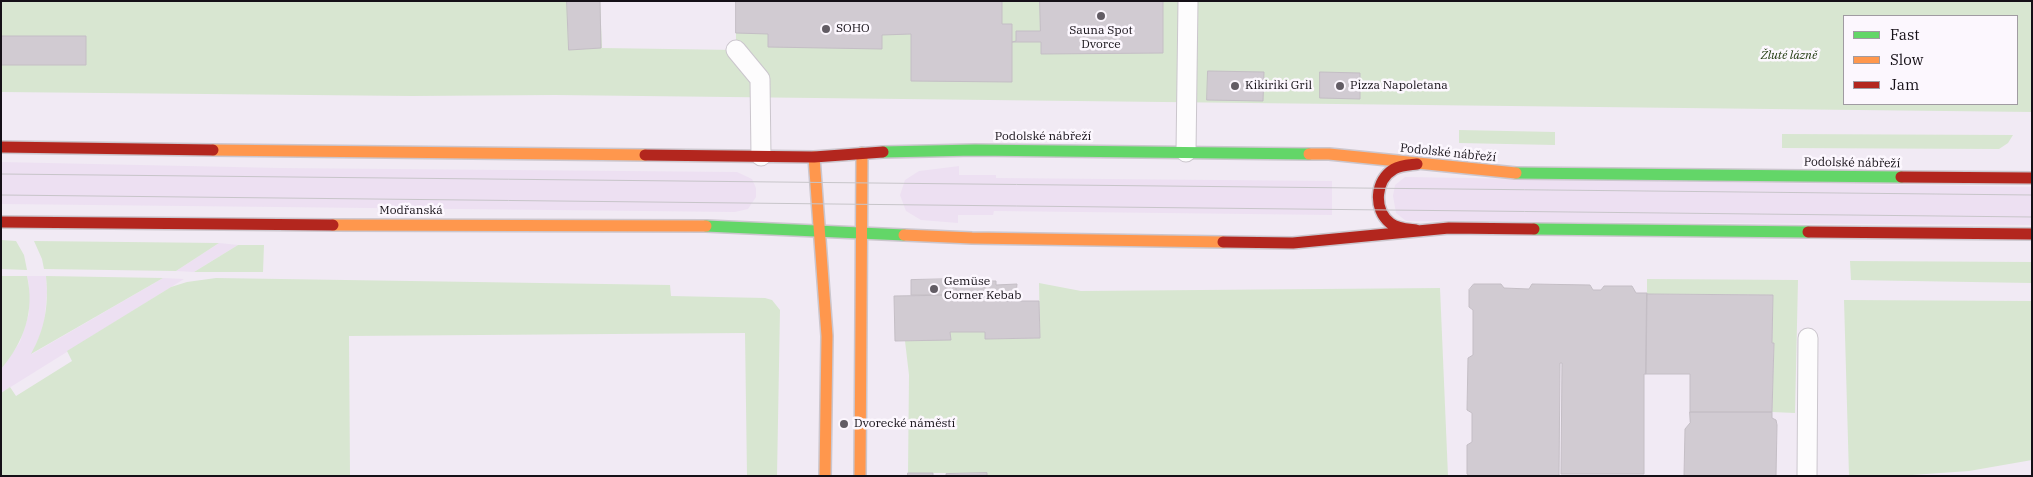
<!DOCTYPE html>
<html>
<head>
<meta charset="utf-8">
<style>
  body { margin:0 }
  #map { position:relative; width:2033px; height:477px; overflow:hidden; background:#f1eaf4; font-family:"IBM Plex Serif",serif }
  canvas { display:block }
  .frame { position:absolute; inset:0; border:2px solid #151017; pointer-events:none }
  .legend { position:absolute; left:1843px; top:15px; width:175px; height:90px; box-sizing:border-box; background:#fcf7fe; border:1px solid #a09ba2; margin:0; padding:6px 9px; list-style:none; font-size:15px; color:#151017 }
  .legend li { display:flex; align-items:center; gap:10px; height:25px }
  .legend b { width:25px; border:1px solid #a09ba2 }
</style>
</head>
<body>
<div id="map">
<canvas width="2033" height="477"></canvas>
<div class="frame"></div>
<ul class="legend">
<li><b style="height:6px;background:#63d668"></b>Fast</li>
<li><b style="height:6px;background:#ff974d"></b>Slow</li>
<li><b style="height:6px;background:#b3261e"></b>Jam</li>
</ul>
</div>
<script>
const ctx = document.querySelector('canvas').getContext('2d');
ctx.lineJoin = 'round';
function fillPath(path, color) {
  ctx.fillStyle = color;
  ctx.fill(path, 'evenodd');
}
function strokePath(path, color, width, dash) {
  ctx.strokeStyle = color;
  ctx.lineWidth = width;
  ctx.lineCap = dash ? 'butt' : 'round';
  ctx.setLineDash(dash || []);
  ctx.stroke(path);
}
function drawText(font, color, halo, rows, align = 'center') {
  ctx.font = font + ' "IBM Plex Serif",serif';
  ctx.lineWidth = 5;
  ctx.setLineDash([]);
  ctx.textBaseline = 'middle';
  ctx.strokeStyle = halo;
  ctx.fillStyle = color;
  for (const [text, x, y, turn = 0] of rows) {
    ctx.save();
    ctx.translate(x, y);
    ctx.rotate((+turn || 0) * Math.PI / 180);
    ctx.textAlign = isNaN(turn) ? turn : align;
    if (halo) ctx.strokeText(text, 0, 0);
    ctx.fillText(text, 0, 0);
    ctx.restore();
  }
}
fillPath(new Path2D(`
  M1,162L280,168L737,172L752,179L756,188V197L748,209L735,212L1,204Z
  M959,166V175H996V178L1332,181V215L994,211L993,215H958V223L921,220L906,211L900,195L905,180L919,171Z
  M1405,177L2032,187V225L1406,221L1396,213L1393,196L1395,185Z
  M219,243L238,245L194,272L176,271Z
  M27,276H46L47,292L44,326L32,354L163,278L184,279L1,393V369L20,342L29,313V285Z`), '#ede0f2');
fillPath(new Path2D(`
  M1,1H600L602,48L736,50V1H2032V112L555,95L412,96L1,92ZM1844,16H2017V104H1844Z
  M1459,130L1555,132V145L1459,143Z
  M1782,134L2013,135L2008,143L1999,149L1782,148Z
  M1,240L16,241L24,255L27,270L1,269Z
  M34,241L219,243L176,271L44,269L42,259Z
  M238,245H264L263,272H194Z
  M1850,261L2032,262V283L1851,280Z
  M1,276H27C35,311 24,342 1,369Z
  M46,276L163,278L31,354C45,329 49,305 46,276Z
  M216,278L670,285L671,296L765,298L772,300L780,310L777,476H747L745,333L349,336L350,476H1V393L10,387L16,396L72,361L67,351L171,287L187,282Z
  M1647,279L1798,280L1795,413L1772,412L1774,344L1772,343L1773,295L1647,294Z
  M1039,283L1081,291L1440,288L1448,476H987L986,473H908L909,375L905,341L951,339L950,332H985V339L1040,338Z
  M1844,300L2032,301V460L1969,471L1898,476H1849Z`), '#d8e6d1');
const building = new Path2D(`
  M567,1H600L601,48L569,50Z
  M736,1H1002V24H1012V82L911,81V34L882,35V49L768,47V34L736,33Z
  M1040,1H1163V53L1041,54V42H1012L1016,41V31H1040Z
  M1,36H86V65H1Z
  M1208,71L1264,72L1263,101L1207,100Z
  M1320,72L1360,73V99L1320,98Z
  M956,279V295H911V280Z
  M980,281H996V285L1017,284L1016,294H1006V301H1039L1040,338L985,339V332H950L951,340L895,341L894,296L956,295V283H980Z
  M1474,284H1501L1504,288L1529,289L1532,284L1590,285L1593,290H1601L1604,286H1632L1636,293H1647L1646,374H1644V474H1561L1562,363H1560L1559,476H1470L1467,474V445L1472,442V413L1467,410L1468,358L1473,355V310L1469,307V290Z
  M1647,294L1773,295L1772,343H1774L1772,412H1690V374H1646Z
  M1690,412H1772V418L1776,420L1777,425L1776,476H1684L1685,429L1690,423Z
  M908,473H933V476H908Z
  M987,473V476H946V474Z`);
fillPath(building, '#d1cbd2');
strokePath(building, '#c4bec5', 1);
const lane = new Path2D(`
  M736,50L760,79L761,156
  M1186,152L1188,1
  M1807,476L1808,338`);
const fast = new Path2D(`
  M883,152L975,150L1309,154
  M1516,173L1901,177
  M706,226L904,235
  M1534,229L1808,232`);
const slow = new Path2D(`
  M213,150L645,155
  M1309,154H1329L1516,173
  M814,157L827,336L825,476
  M333,225L706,226
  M904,235L972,238L1223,242
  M860,476L862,153`);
const jam = new Path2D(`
  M1,147L213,150
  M645,155L814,157L883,152
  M1901,177L2032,178
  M1,222L333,225
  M1416,230C1407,229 1397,229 1390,223C1373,209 1375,180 1394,169C1401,165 1409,165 1417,164
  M1808,232L2032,234
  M1223,242L1293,243L1449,228L1534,229`);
strokePath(lane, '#cbc6cd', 21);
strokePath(fast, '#cbc6cd', 14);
strokePath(slow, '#cbc6cd', 14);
strokePath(jam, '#cbc6cd', 14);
strokePath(lane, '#fdfcfd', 19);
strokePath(fast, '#63d668', 11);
strokePath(slow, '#ff974d', 11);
strokePath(jam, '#b3261e', 11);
strokePath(new Path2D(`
  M1,174L2032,195
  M1,195L2032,217`), '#c7c5c9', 1);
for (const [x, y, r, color] of [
  [1101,16,5,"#625c64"],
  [826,29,5,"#625c64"],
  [1235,86,5,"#625c64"],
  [1340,86,5,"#625c64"],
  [934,289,5,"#625c64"],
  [844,424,5,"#625c64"]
]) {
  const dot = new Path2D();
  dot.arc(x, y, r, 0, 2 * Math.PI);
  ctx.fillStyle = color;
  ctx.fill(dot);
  strokePath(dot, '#fcf7fe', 2);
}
drawText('12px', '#151017', '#fcf7fe', [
  ["SOHO",836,29],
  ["Sauna Spot",1101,31,"center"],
  ["Dvorce",1101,45,"center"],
  ["Kikiriki Gril",1245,86],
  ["Pizza Napoletana",1350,86],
  ["Gemüse",944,282],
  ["Corner Kebab",944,296],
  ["Dvorecké náměstí",854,424]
], 'left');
drawText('italic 12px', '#1c360a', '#fcf7fe', [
  ["Žluté lázně",1789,56]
]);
drawText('12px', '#151017', '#fcf7fe', [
  ["Podolské nábřeží",1043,137],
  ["Podolské nábřeží",1448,153,6],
  ["Podolské nábřeží",1852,163,1],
  ["Modřanská",411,211]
]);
</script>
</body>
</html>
